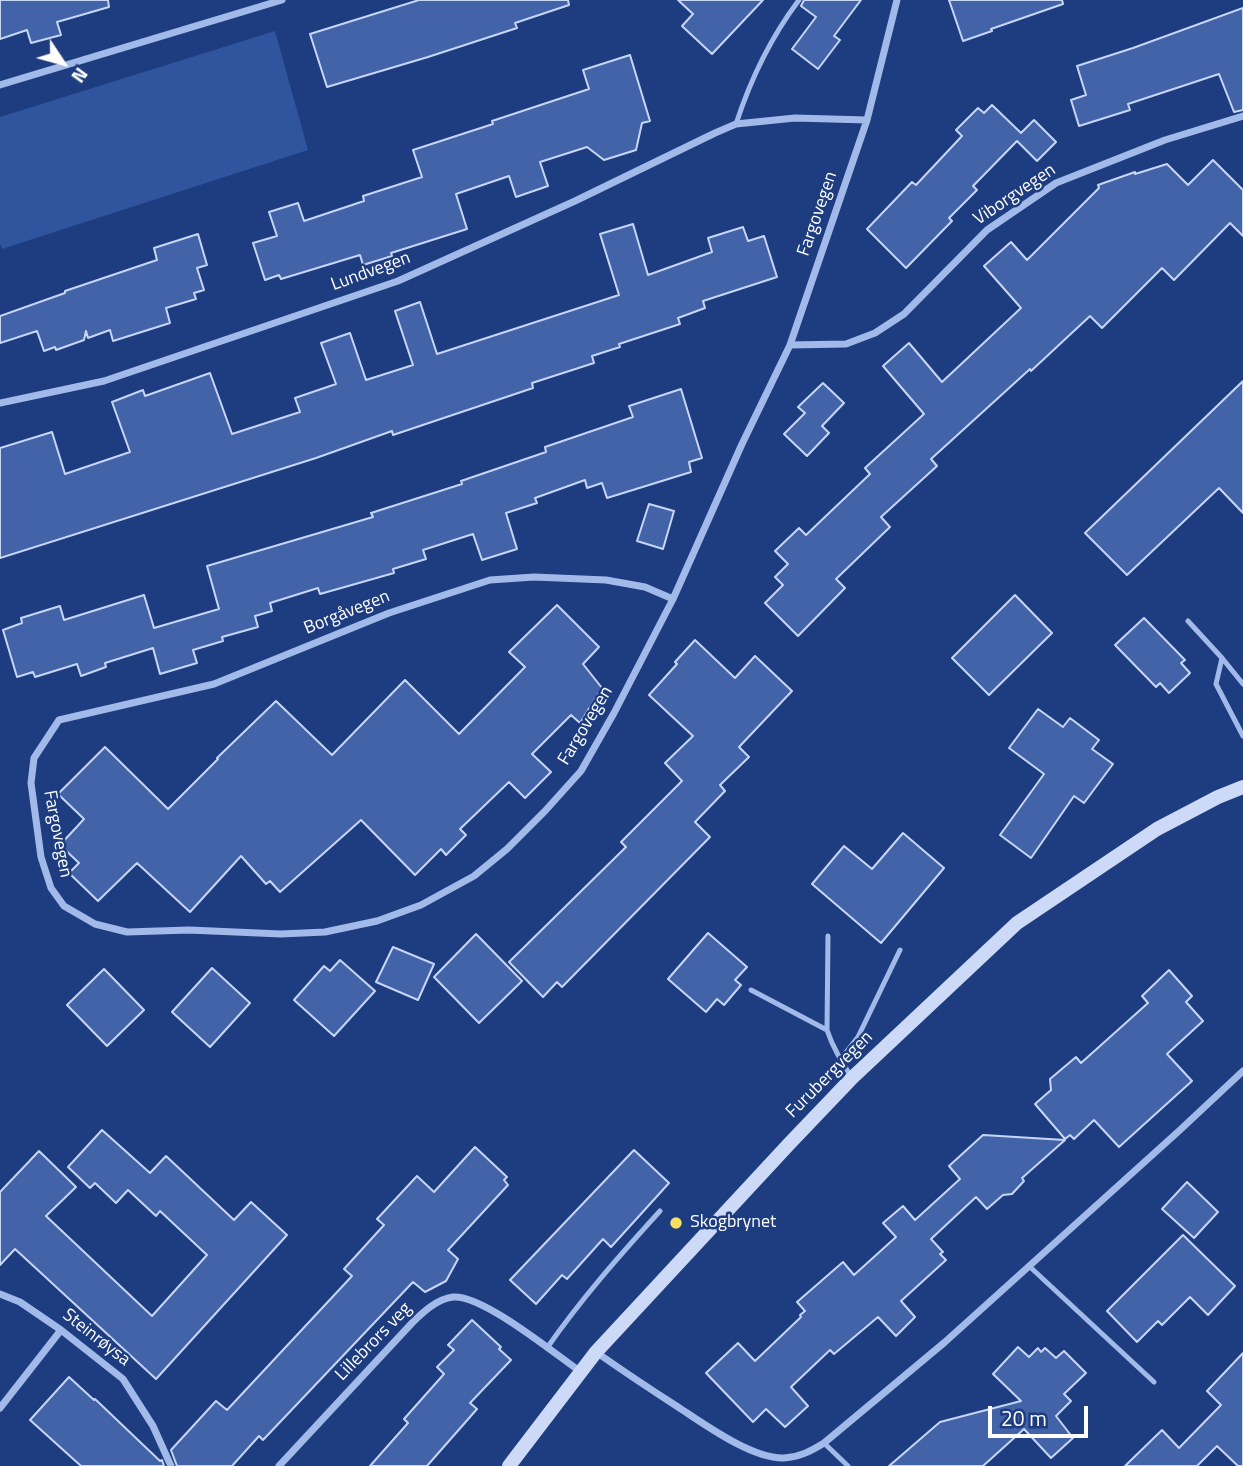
<!DOCTYPE html>
<html>
<head>
<meta charset="utf-8">
<style>
  body { margin:0 }
  #map { position:relative; width:1243px; height:1466px; overflow:hidden; background:#1e3d80; font-family:"Titillium Web",sans-serif }
  canvas { display:block }
  .north { position:absolute; left:28px; top:28px; width:70px; height:70px; -webkit-text-stroke:5px #1e3d80; paint-order:stroke; rotate:126deg; font-size:19px; font-weight:700; line-height:28px; text-align:center; color:#fff }
  .north::after { content:''; display:block; margin:auto; width:24px; height:32px; background:#fff; clip-path:polygon(50% 0,100% 100%,50% 72%,0 100%) }
  .scale { position:absolute; left:988px; top:1406px; width:100px; height:32px; box-sizing:border-box; border:4px solid #fff; border-top:0; padding-left:9px; font-size:21px; line-height:24px; white-space:nowrap; color:#fff; -webkit-text-stroke:5px #1e3d80; paint-order:stroke }
</style>
</head>
<body>
<div id="map">
<canvas width="1243" height="1466"></canvas>
<div class="north">N</div>
<div class="scale">20 m</div>
</div>
<script>
const ctx = document.querySelector('canvas').getContext('2d');
ctx.lineJoin = 'round';
function fillPath(path, color) {
  ctx.fillStyle = color;
  ctx.fill(path, 'evenodd');
}
function strokePath(path, color, width, dash) {
  ctx.strokeStyle = color;
  ctx.lineWidth = width;
  ctx.lineCap = dash ? 'butt' : 'round';
  ctx.setLineDash(dash || []);
  ctx.stroke(path);
}
function drawText(font, color, halo, rows, align = 'center') {
  ctx.font = font + ' "Titillium Web",sans-serif';
  ctx.lineWidth = 5;
  ctx.setLineDash([]);
  ctx.textBaseline = 'middle';
  ctx.strokeStyle = halo;
  ctx.fillStyle = color;
  for (const [text, x, y, turn = 0] of rows) {
    ctx.save();
    ctx.translate(x, y);
    ctx.rotate((+turn || 0) * Math.PI / 180);
    ctx.textAlign = isNaN(turn) ? turn : align;
    if (halo) ctx.strokeText(text, 0, 0);
    ctx.fillText(text, 0, 0);
    ctx.restore();
  }
}
fillPath(new Path2D(`
  M275,31L308,150L2,249L0,243V117Z`), '#31549f');
const building = new Path2D(`
  M0,0H108L109,7L57,22L61,35L31,43L27,30L0,39Z
  M419,0H568L569,5L515,23L517,28L428,57L327,87L310,34Z
  M678,0H763L712,54L682,26L693,14Z
  M804,0H861L834,36L840,40L818,69L792,49L816,17L801,6Z
  M949,0H1062L1063,4L991,29L992,31L963,41Z
  M1243,8V110L1234,112L1219,74L1128,104L1130,110L1079,126L1071,100L1086,95L1077,66L1133,48Z
  M630,55L650,121L642,123L636,150L604,160L587,147L540,162L548,186L516,197L509,176L456,194L467,229L391,253L392,256L363,265L360,255L281,279L279,275L265,280L253,243L277,236L269,212L298,203L304,221L364,201L363,196L422,177L413,150L493,124L492,121L589,89L583,70Z
  M992,105L1021,133L1034,120L1056,142L1037,161L1017,141L973,186L977,190L949,218L952,221L906,268L867,229L912,182L916,185L962,136L956,130L978,108L984,113Z
  M1213,160L1243,190V236L1230,223L1174,280L1162,268L1102,328L1090,316L1031,371L1030,369L931,459L937,466L881,517L890,527L836,579L845,588L798,636L765,603L783,585L775,577L788,564L775,551L799,528L806,535L870,474L865,468L924,414L883,366L909,343L942,382L1021,308L984,266L1011,242L1027,260L1099,188L1098,185L1135,172V174L1167,164L1188,185Z
  M633,224L648,275L712,252L708,238L743,227L748,241L764,236L777,277L703,301L705,308L678,318L680,324L619,344L620,347L592,356L594,363L532,383L533,388L393,435L392,431L316,458L0,558V448L52,432L65,474L130,452L112,402L143,390L145,396L210,373L232,434L300,412L295,398L336,384L321,343L350,333L366,380L413,365L395,311L420,302L437,354L619,295L600,234Z
  M198,234L207,265L197,268L204,290L194,293L196,299L166,308L170,323L113,341L110,330L88,338L86,331L84,340L56,350L55,347L44,351L37,331L0,343V316L65,293V291L157,260L154,248Z
  M1243,381V513L1219,488L1127,575L1085,533Z
  M823,383L844,403L822,426L829,433L807,456L784,434L805,413L798,407Z
  M681,389L702,458L689,462L691,472L607,498L602,483L587,488L585,480L535,498L537,503L506,513L517,549L482,560L473,534L423,550L426,559L393,569L394,573L320,594L318,588L270,603L272,611L255,616L258,627L222,637L223,641L193,650L197,663L160,674L153,648L105,663L106,667L81,676L77,664L35,677L33,672L17,677L3,630L22,623L21,618L60,606L64,620L144,595L154,628L219,609L207,566L373,517L371,513L462,484L461,481L546,452L545,447L633,417L629,406Z
  M649,504L674,511L663,549L637,541Z
  M1015,595L1052,633L989,695L952,658Z
  M557,605L599,647L583,664L602,688L580,723L571,715L532,754L551,772L525,798L509,782L460,829L466,835L446,855L441,849L415,875L361,820L280,892L270,881L266,884L241,856L190,912L137,863L98,901L69,873L79,863L60,845L84,819L58,794L105,747L168,809L218,759L217,758L276,701L332,755L405,680L459,734L525,667L509,652Z
  M1144,618L1185,660L1181,663L1190,673L1169,693L1160,683L1156,687L1115,645Z
  M695,640L735,678L755,656L792,691L739,747L749,757L720,785L725,791L695,822L710,837L562,987L557,982L543,997L509,962L626,847L621,842L682,781L665,763L693,736L649,695L677,664L675,662Z
  M1038,709L1063,727L1070,718L1099,740L1092,749L1113,764L1084,803L1074,796L1031,858L1000,835L1044,774L1009,748Z
  M903,833L944,868L881,943L812,884L844,846L872,869Z
  M708,933L747,967L735,980L741,985L724,1005L717,999L706,1012L668,979Z
  M476,934L522,981L479,1023L434,977Z
  M393,947L434,964L418,1000L376,982Z
  M340,960L375,991L334,1036L294,1000L324,966L330,971Z
  M212,968L250,1003L210,1047L172,1012Z
  M104,969L144,1010L107,1046L67,1005Z
  M1169,970L1192,996L1186,1002L1203,1021L1167,1054L1192,1081L1119,1147L1094,1120L1074,1139L1070,1135L1065,1139L1035,1104L1051,1090L1050,1079L1076,1057L1081,1063L1148,1003L1142,996Z
  M102,1130L150,1173L166,1156L234,1220L251,1202L287,1235L156,1379L15,1249L0,1265V1192L39,1151L76,1187L46,1216L152,1316L207,1255L160,1211L156,1216L128,1190L116,1203L95,1183L90,1188L68,1167Z
  M983,1135L1065,1140L1022,1178L1024,1181L1012,1194L1003,1195L987,1209L976,1197L931,1239L943,1252L940,1254L946,1260L901,1301L915,1317L896,1336L878,1317L834,1354L830,1350L791,1387L808,1406L785,1427L766,1409L753,1422L706,1373L738,1343L755,1361L801,1317L800,1315L805,1311L797,1302L843,1262L854,1275L896,1237L883,1223L903,1206L915,1220L960,1179L949,1166Z
  M475,1147L507,1177L504,1180L508,1185L448,1250L458,1259L446,1281L425,1292L413,1282L263,1440L259,1436L232,1466H177L171,1450L216,1401L227,1410L352,1276L344,1269L384,1225L377,1219L417,1176L434,1192Z
  M634,1150L669,1183L611,1247L603,1239L567,1279L562,1275L536,1304L510,1280Z
  M1187,1182L1218,1212L1194,1238L1162,1209Z
  M1183,1235L1235,1286L1208,1315L1190,1297L1162,1325L1158,1321L1137,1342L1107,1311Z
  M472,1320L501,1347L499,1349L511,1360L470,1403L477,1409L427,1466H370L408,1423L404,1419L444,1374L437,1367L454,1350L448,1345Z
  M1018,1347L1029,1357L1038,1348L1041,1352L1045,1348L1056,1358L1064,1351L1086,1373L1064,1394L1071,1401L1056,1416L1073,1438L1051,1458L1024,1429L983,1466H889L940,1422L1021,1401L993,1374Z
  M1243,1353V1466H1238L1217,1446L1197,1466H1125L1162,1430L1179,1448L1221,1405L1207,1391Z
  M69,1377L94,1400L95,1399L160,1461L162,1460L164,1466H81L30,1420Z`);
fillPath(building, '#4263a8');
strokePath(building, '#c7d6f7', 2);
strokePath(new Path2D(`
  M736,124C750,81 771,37 799,0
  M1188,621L1222,658L1216,684L1243,736
  M1222,658L1243,684
  M828,936L827,1030C833,1048 842,1062 852,1078
  M751,990L827,1030
  M840,1060L858,1037L900,950
  M1029,1266L1154,1382
  M547,1348C581,1299 620,1255 660,1211
  M824,1443L848,1466`), '#a2bae9', 5);
strokePath(new Path2D(`
  M0,85L282,0
  M790,345L846,344L875,333L904,314L987,230L1056,183L1165,140L1243,116
  M0,403L104,381L398,281L575,201L715,133L736,124L795,118L867,120
  M673,599L645,587L606,580L534,577L490,580L389,613L214,684L59,720L34,758L31,783L41,857L51,888L64,906L95,924L127,932L189,930L281,934L325,932L377,921L421,905L474,876L507,849L545,811L581,771L614,713L673,599L742,444L790,345L867,120L897,0
  M0,1294L20,1302L61,1330L123,1379L153,1426L171,1466
  M596,1352C623,1371 650,1389 678,1407C704,1424 752,1459 784,1458C800,1457 811,1451 824,1443L945,1342L1180,1130L1243,1071
  M0,1408L61,1330
  M279,1466L412,1323C423,1312 437,1299 453,1297C482,1294 555,1354 581,1372`), '#a2bae9', 7);
strokePath(new Path2D(`
  M509,1466L596,1352L789,1144L852,1078L1017,923L1157,829L1218,797L1243,787`), '#cddaf7', 14);
for (const [x, y, r, color] of [
  [676,1223,7,"#f8df61"]
]) {
  const dot = new Path2D();
  dot.arc(x, y, r, 0, 2 * Math.PI);
  ctx.fillStyle = color;
  ctx.fill(dot);
  strokePath(dot, '#1e3d80', 2.5);
}
drawText('18px', '#fff', '#1e3d80', [
  ["Viborgvegen",1015,195,-34],
  ["Fargovegen",818,214,-71],
  ["Lundvegen",371,272,-20],
  ["Borgåvegen",347,613,-22],
  ["Fargovegen",586,726,-59],
  ["Fargovegen",57,834,79],
  ["Furubergvegen",830,1075,-45],
  ["Steinrøysa",96,1338,38],
  ["Lillebrors veg",374,1342,-46]
]);
drawText('18px', '#fff', '#1e3d80', [
  ["Skogbrynet",690,1223]
], 'left');
</script>
</body>
</html>
